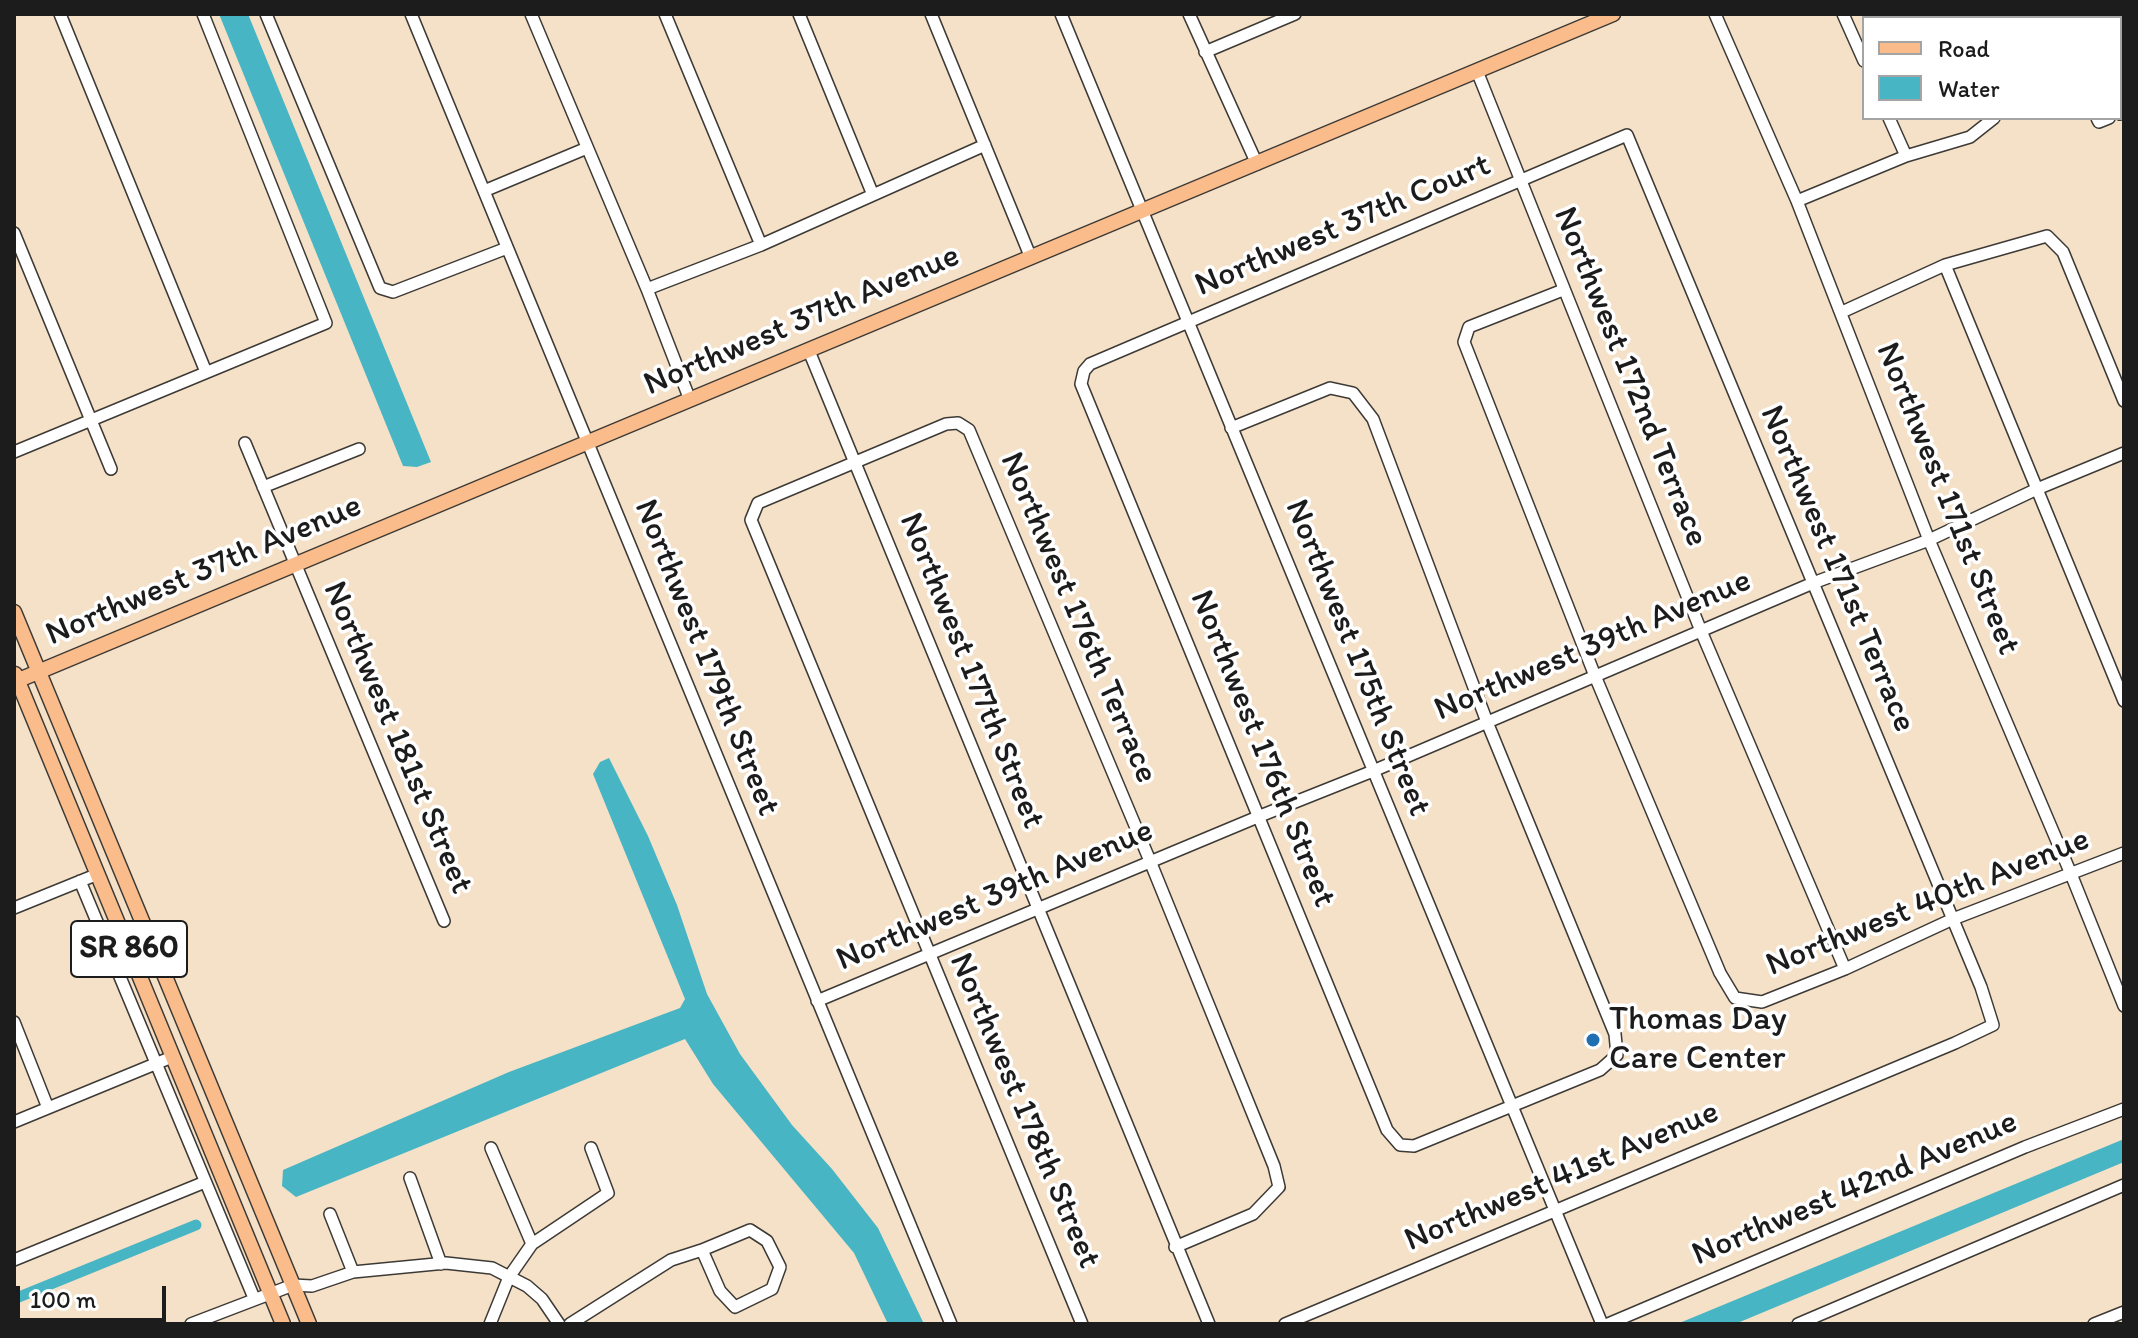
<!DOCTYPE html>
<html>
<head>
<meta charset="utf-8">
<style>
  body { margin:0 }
  #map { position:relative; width:2138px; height:1338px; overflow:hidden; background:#f5e1c7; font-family:Itim,sans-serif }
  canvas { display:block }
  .frame { position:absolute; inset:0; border:16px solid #1c1c1c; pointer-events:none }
  .legend { position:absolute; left:1862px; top:16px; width:260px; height:104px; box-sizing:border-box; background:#fff; border:2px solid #a4a4a4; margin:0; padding:10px 14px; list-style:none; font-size:24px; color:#1c1c1c }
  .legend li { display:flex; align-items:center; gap:16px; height:40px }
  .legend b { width:40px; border:2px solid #a4a4a4 }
  .scale { position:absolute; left:16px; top:1286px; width:150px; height:36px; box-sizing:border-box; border:4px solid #1c1c1c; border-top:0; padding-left:10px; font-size:24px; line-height:28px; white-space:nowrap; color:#1c1c1c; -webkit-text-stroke:6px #fff; paint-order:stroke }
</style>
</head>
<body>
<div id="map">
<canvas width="2138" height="1338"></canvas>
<div class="frame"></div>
<ul class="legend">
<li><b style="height:10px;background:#fabc8b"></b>Road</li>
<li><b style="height:22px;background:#48b5c4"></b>Water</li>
</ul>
<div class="scale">100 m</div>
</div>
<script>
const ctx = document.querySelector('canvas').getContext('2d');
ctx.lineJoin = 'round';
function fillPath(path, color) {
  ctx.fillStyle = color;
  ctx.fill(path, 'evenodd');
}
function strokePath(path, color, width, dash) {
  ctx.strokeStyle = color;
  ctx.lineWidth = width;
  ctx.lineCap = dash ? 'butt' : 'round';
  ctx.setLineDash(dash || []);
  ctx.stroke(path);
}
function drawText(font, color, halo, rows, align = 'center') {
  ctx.font = font + ' Itim,sans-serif';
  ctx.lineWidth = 7;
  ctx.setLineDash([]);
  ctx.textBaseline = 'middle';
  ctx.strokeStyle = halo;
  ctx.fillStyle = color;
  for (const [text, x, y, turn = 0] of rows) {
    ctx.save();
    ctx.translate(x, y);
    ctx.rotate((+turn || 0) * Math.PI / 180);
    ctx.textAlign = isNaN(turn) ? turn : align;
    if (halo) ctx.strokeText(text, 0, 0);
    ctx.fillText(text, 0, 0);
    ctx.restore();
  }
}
fillPath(new Path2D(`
  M219,14H248L431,462L417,467L403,466Z
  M609,758L648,836L677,905L707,994L740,1054L792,1125L832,1169L878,1228L924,1324H888L854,1253L713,1084L685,1039L296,1197L282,1186L283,1170L509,1072L680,1008L685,999L593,774L600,762Z
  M2124,1139V1162L1735,1324H1677Z`), '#48b5c4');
strokePath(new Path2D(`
  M14,1299L196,1225`), '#48b5c4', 11);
const minor = new Path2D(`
  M60,14L206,372
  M266,14L380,288L393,292L507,248
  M411,14L951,1324
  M531,14L647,289L690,400
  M665,14L761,245
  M799,14L873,195
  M931,14L1031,258
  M1061,14L1602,1324
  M1189,14L1257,164
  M1715,14L1797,201L1929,540L2071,874L2124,1006
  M1843,14L1864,61
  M1974,14L1975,18
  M2054,14L2055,18
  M1205,52L1295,14
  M1477,71L1701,631L1845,969
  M2120,114L2124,112
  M1889,118L1906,156
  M2097,118L2099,122L2109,118
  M484,191L587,148
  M1797,201L1906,156L1970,137L1994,118
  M14,233L111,469
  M1945,265L2124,701
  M647,289L761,245L985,145
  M1563,290L1469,327L1464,342L1595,676L1720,973L1735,998L1762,1002L1845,969L1953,919L2124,853
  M1842,312L1945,265L2047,236L2063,252L2124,401
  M809,351L1209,1324
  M1231,428L1330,388L1353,393L1373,419L1487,722L1615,1034L1617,1055L1600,1070L1414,1146L1400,1145L1387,1130L1081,384L1084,371L1090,364L1627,135L1981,987L1993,1025L1955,1043L1285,1324
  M245,443L444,921
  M14,452L326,323L203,14
  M263,487L359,449
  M80,881L254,1298
  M14,908L98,874
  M817,1001L1260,816L1373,771L1813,583L1929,540L2037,489L2124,453
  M14,1022L48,1108
  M14,1122L172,1057
  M491,1148L532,1244
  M410,1178L441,1264
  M330,1214L353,1272
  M750,1230L767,1241L780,1267L772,1289L735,1307L720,1291L702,1250Z
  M14,1260L205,1182
  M191,1324L293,1285L312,1286L353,1272L446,1263L492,1268L527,1286L542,1299L559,1324
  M490,1324L509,1277L532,1244L608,1193L591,1148
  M570,1324L671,1260L702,1250
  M1082,1324L751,520L758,503L946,424L958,423L969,430L1150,861L1274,1166L1279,1187L1253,1214L1175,1247
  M1608,1324L2025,1147L2124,1109
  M1798,1324L2124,1185
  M2094,1324L2124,1312`);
const major = new Path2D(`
  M14,612L309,1324
  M15,674L283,1324
  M14,682L1613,14`);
strokePath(minor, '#3d3a36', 14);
strokePath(major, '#3d3a36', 17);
strokePath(minor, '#fff', 11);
strokePath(major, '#fabc8b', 14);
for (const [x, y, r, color] of [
  [1593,1040,8,"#1f6fb2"]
]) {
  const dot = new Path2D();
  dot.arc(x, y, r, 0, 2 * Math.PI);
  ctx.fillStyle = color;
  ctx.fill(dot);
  strokePath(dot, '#fff', 3);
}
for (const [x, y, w] of [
  [129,949,116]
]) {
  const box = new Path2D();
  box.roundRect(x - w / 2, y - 28, w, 56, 6);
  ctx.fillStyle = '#fff';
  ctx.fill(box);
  strokePath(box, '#1c1c1c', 2);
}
drawText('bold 32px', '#1c1c1c', null, [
  ["SR 860",129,949]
]);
drawText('34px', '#1c1c1c', '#fff', [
  ["Northwest 37th Court",1343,226,-23],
  ["Northwest 37th Avenue",802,321,-23],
  ["Northwest 172nd Terrace",1630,377,68],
  ["Northwest 171st Street",1947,499,68],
  ["Northwest 171st Terrace",1837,569,67],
  ["Northwest 37th Avenue",204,571,-23],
  ["Northwest 176th Terrace",1078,618,67],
  ["Northwest 39th Avenue",1593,646,-23],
  ["Northwest 179th Street",706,658,68],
  ["Northwest 175th Street",1357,658,68],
  ["Northwest 177th Street",971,671,68],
  ["Northwest 181st Street",397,738,67],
  ["Northwest 176th Street",1262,749,68],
  ["Northwest 39th Avenue",995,896,-23],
  ["Northwest 40th Avenue",1928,903,-22],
  ["Northwest 178th Street",1024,1111,67],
  ["Northwest 41st Avenue",1562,1177,-23],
  ["Northwest 42nd Avenue",1855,1189,-23]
]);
drawText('34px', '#1c1c1c', '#fff', [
  ["Thomas Day",1609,1020],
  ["Care Center",1609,1059]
], 'left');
</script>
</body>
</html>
